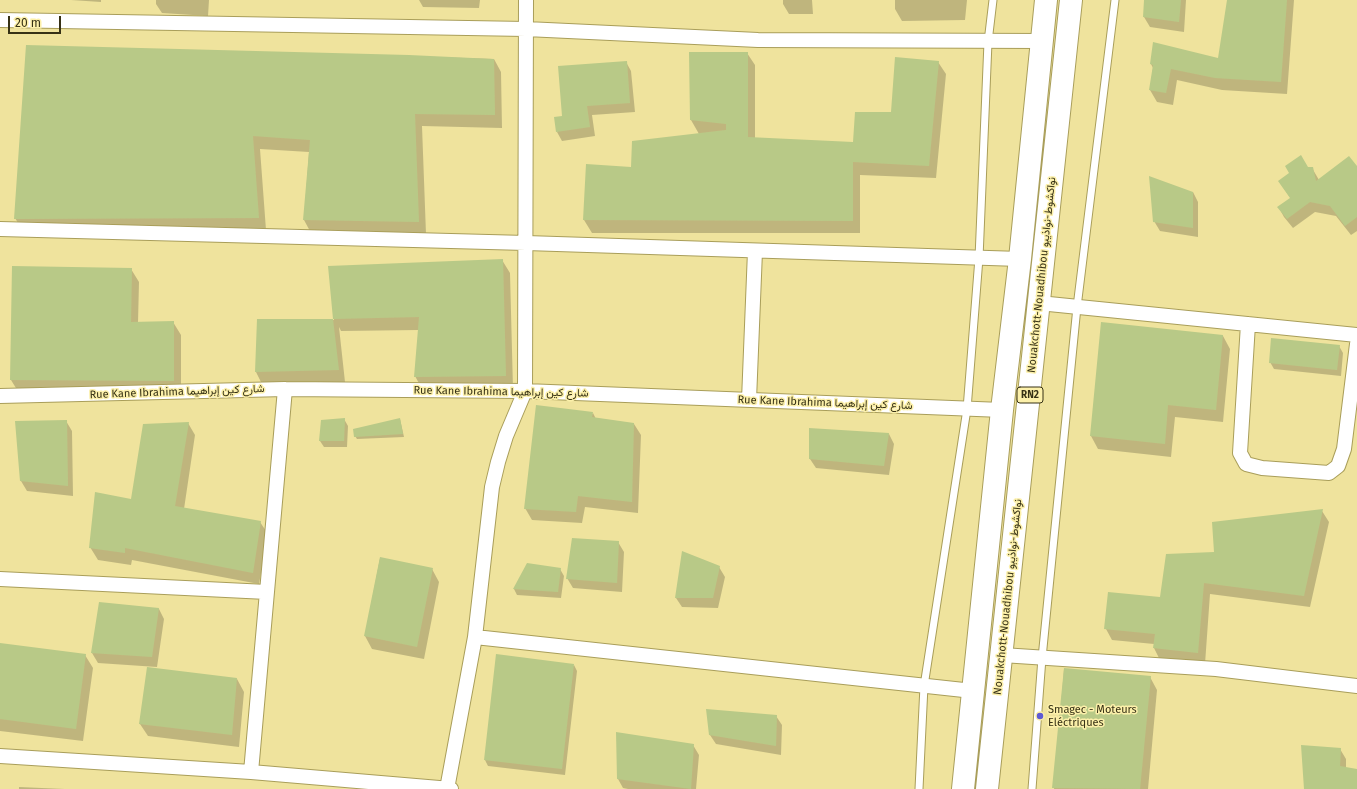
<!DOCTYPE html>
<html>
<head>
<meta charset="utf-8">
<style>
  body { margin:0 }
  #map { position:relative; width:1357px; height:789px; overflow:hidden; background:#efe39d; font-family:"Fira Sans",sans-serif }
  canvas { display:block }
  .scale { position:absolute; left:8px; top:16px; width:53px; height:18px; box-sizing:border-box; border:2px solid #363115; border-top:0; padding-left:5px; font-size:12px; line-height:14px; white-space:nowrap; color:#363115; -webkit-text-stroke:3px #fcf0aa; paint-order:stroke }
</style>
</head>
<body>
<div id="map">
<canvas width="1357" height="789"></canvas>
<div class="scale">20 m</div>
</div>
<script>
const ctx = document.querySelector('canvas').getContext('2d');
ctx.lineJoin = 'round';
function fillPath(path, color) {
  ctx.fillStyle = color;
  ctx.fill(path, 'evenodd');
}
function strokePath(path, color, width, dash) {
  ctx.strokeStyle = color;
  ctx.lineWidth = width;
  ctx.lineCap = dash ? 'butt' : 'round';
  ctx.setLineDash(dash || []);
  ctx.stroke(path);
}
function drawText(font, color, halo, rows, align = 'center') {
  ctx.font = font + ' "Fira Sans",Vazirmatn,sans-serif';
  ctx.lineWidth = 3;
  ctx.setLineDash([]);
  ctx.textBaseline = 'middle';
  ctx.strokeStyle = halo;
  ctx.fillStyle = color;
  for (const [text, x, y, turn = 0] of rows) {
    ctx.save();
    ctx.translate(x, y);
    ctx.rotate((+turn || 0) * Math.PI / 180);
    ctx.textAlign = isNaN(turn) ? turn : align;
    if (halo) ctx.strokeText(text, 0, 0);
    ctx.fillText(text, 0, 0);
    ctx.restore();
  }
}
fillPath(new Path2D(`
  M71,0H101V2Z
  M156,0H209L208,16L162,13L156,4Z
  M419,0H480L479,8L423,7Z
  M783,0H812L813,14H789L783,4Z
  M895,0H967L965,20L902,21L895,9Z
  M1145,0H1186L1184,32L1150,27L1144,17Z
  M1228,0H1294L1287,94L1222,90L1177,80L1173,105L1157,102L1150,90L1153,68L1151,64L1219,59Z
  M747,53L755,65V138L854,143L892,113L938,62L946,74L936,178L860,175V233H592L584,220L632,168L699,134L691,120Z
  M409,56L494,59L501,72L502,128L422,126L426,234L311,233L304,220L309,152L260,149L266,230L23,231L15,218Z
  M626,62L631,71L635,112L592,115L595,136L562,141L557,132L563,117Z
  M1308,167L1312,168L1319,180L1357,168V231L1351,235L1336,216L1315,212L1293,228L1284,217L1279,208L1291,199L1279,181Z
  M1193,192L1198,202V237L1160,231L1154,221Z
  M502,260L510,273L513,389H422L415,376L419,330L341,331L339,327L345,382L262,384L256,372L258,320H334L329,267Z
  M131,269L139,282L138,323L173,322L181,335V393H19L11,380Z
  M1102,323L1223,336L1230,349L1223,422L1175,417L1171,457L1098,449L1091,436Z
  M1339,346L1343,353L1341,376L1274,369L1270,362Z
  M593,413L596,419L634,424L641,435L638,513L585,507L582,523L532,520L525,508Z
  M344,419L348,426L347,447H324L320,441L322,421Z
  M400,419L404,437L357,439L355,436Z
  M66,421L72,431L73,496L27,491L21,481Z
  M188,423L195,435L184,509L260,522L268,534L259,584L132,560L131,565L98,560L90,547L132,500Z
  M889,434L894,444L889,475L816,468L810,459Z
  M1322,511L1329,522L1310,607L1210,594L1205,664L1160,660L1154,648V644L1112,640L1106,629L1161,598L1215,553Z
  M618,542L624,552L622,592L573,588L567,578Z
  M380,558L432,569L439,582L424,659L372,649L365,636Z
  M719,567L725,577L718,608L682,607L676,598Z
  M560,569L564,576L561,598L517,595L514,589Z
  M100,603L159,609L164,619L157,667L98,663L92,653Z
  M0,644L85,655L93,668L83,741L0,731Z
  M574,665L577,671L565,775L488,766L485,760Z
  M1064,669L1150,677L1157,690L1148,789H1054Z
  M237,679L244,692L239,747L148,736L140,724Z
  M776,716L782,725L781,755L716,744L710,735Z
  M693,745L699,755L696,789H628L623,788L618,779Z
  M1340,749L1346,759V768L1357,770V789H1305Z
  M19,787L65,789H19Z`), '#0003');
fillPath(new Path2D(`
  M1144,0H1181L1179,22L1143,17Z
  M1227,0H1287L1281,82L1215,78L1171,69L1166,93L1149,90L1153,65L1150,64L1153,42L1218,58Z
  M26,45L409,55L494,59L495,115L415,114L419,222L303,220L310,140L253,136L259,218L14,219Z
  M689,52H748V137L853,142L855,112H891L895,57L939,61L929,166L853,162V221L583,220L586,164L631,167L632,141L726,130V124L690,120Z
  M627,61L630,103L587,106L590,127L556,132L554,117L562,116L558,66Z
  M1301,155L1308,167H1313L1316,181L1349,156L1357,166V217L1345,226L1330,206L1310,202L1287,219L1277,207L1290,198L1278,181L1289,173L1285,166Z
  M1149,176L1193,192V228L1153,222Z
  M503,259L506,376L414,377L419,317L333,319L328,266Z
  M12,266L132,268L131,322L174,321V381L10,380Z
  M257,319H333L339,370L255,372Z
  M1101,322L1223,335L1216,410L1168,405L1165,444L1090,436Z
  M1271,338L1340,345L1337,370L1269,363Z
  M536,405L593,412L592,417L634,423L632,502L578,496L576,512L524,509Z
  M345,418L344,441H319L321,420Z
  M400,418L403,434L354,437L353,429Z
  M67,420L68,486L20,481L15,421Z
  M189,422L175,506L261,521L253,573L125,548V553L89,548L95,492L131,499L143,424Z
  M809,428L889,433L884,466L809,459Z
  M1323,509L1304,596L1204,583L1198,653L1153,648L1155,634L1104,629L1108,592L1160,597L1166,554L1214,552L1212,522Z
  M572,538L619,541L617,583L566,579Z
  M682,551L720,566L713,598H675Z
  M380,557L433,568L417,647L364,636Z
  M527,563L561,568L558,592L513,589Z
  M99,602L159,608L152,657L91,653Z
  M0,643L86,654L76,729L0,719Z
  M496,654L574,664L562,769L484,760Z
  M147,667L237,678L232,735L139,724Z
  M1064,668L1151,676L1140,789L1052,788Z
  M706,709L777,715L776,746L709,735Z
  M616,732L694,744L691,789L617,779Z
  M1301,745L1341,748L1340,766L1357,769V789H1304Z`), '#b8c987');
const lane = new Path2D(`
  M919,789L924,686L967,409L979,258L988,42L993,0
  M1032,789L1042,658L1077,307L1115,0`);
const street = new Path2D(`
  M0,20L526,29L758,40L1042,41
  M0,229L526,243L1020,259
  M1039,303L1357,335
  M1248,324L1240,453L1246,464L1262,468L1329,473L1338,466L1344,449L1357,344
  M0,396L285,389L525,391L1002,410
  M749,400L755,251
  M0,579L267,592
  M475,637L973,691
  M1002,655L1216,669L1357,686
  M0,756L251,772L451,789
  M251,772L285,389
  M447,789L475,637L492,487L498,462L506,436L525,391L526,0`);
const highway = new Path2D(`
  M963,789L1002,410L1020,259L1046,0
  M987,789L1071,0`);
strokePath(lane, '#a99e5a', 9);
strokePath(street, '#a99e5a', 16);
strokePath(highway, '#a99e5a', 24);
strokePath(lane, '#fff', 7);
strokePath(street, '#fff', 14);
strokePath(highway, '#fff', 22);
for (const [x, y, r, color] of [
  [1040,716,4,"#5e5ad3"]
]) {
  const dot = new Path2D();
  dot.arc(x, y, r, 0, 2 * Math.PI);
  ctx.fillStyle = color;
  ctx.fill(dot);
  strokePath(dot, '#fcf0aa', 1.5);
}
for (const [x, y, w] of [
  [1030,395,26]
]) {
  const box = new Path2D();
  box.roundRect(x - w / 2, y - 8, w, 16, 3);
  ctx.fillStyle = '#fcf0aa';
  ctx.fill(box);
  strokePath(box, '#363115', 1);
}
drawText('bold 10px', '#363115', null, [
  ["RN2",1030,395]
]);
drawText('11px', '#363115', '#fcf0aa', [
  ["Nouakchott-Nouadhibou نواكشوط-نواذيبو",1042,275,-84],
  ["Rue Kane Ibrahima شارع كين إبراهيما",177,392,-2],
  ["Rue Kane Ibrahima شارع كين إبراهيما",501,392,1],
  ["Rue Kane Ibrahima شارع كين إبراهيما",825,403,2],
  ["Nouakchott-Nouadhibou نواكشوط-نواذيبو",1008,597,-84]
]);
drawText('11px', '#363115', '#fcf0aa', [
  ["Smagec - Moteurs",1048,710],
  ["Eléctriques",1048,723]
], 'left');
</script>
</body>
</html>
